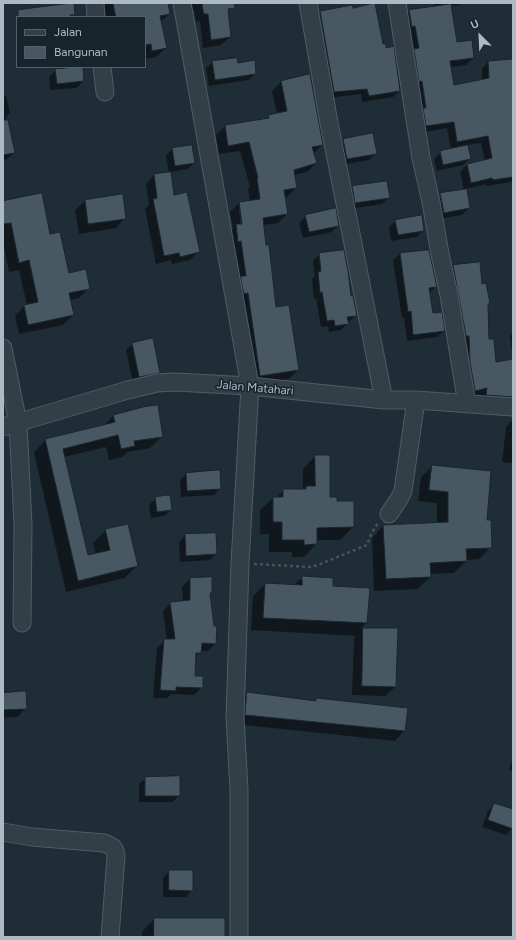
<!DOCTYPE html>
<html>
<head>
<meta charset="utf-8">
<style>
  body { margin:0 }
  #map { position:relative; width:516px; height:940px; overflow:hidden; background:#1f2d37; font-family:Figtree,sans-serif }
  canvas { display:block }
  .frame { position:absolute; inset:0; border:4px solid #adbac4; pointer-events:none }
  .legend { position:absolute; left:16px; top:16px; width:130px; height:52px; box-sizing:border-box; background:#18242c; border:1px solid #546069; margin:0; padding:5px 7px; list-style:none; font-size:12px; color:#adbac4 }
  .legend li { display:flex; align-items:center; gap:8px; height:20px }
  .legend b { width:20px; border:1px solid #546069 }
  .north { position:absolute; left:460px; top:16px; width:40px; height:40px; -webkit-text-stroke:3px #18242c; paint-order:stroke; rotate:336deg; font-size:11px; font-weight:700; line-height:16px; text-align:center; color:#adbac4 }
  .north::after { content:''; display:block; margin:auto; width:14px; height:18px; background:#adbac4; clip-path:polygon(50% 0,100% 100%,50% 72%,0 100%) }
</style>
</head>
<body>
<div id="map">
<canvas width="516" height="940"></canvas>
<div class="frame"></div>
<ul class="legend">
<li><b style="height:5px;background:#333f47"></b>Jalan</li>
<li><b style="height:11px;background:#475863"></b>Bangunan</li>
</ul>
<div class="north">U</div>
</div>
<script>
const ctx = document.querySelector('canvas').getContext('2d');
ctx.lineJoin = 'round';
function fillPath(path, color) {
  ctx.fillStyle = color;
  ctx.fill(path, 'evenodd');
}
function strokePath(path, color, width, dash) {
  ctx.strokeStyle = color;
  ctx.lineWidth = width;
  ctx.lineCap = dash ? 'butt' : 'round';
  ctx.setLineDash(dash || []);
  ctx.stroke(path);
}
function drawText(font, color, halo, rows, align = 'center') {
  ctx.font = font + ' Figtree,sans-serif';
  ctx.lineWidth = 3;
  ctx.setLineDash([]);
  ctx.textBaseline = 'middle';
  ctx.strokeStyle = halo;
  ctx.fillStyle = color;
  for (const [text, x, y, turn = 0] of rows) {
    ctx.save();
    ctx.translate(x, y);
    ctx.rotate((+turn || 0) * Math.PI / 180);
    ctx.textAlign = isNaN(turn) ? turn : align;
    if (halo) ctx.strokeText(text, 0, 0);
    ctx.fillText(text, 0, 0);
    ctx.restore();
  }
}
fillPath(new Path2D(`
  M93,3H167L169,14L160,22L166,48L156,57L145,59V17H97Z
  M188,3H226L230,37L221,45L203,48L200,21L196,22L194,10L189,11Z
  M434,3H461L459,5L451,6L456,43L473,58L466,65L450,67L453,86L482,80V69L488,62L513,60V180L511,182L486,186V184L466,189L469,208L462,215L437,219L434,201L441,194L464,190L460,172L467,165L485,161L481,143L467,145L470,159L463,165L437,171L434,159L441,152L451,150L447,128L420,133L403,18L410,11L435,7Z
  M351,6L386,49L399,91L393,97L362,102L361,94L328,98L314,19L320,12Z
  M213,62L237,64L255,74L249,80L209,86L206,68Z
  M54,67H82L83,81L77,88L50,90L49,77L55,71Z
  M281,82L322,145L313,154L316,163L307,172L294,175L296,188L287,197H284L287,214L278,223L263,225L275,308L298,370L289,379L252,384L227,234L233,229L230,212L239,203L250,201L248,188L250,187L240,151L219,154L216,135L225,126L265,119L269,116L277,114L272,91ZM239,209H241L243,228L241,229Z
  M6,95L10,113L6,117L14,153L7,159L3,160V96Z
  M343,140L376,153L369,160L341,165L337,146Z
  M191,146L194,163L188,169L170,172L173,196L198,252L190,260L172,264L171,260L156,264L145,209L149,205L146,184L154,175L169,173L166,156L172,149Z
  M353,187L389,197L382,204L349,209L346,194Z
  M122,195L125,218L116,228L79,234L75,210L85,201Z
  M3,202L50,235L68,274L89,288L79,298L70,300L73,315L63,325L19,334L15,316L24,306L27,305L19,270L9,272L3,241Z
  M306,216L338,225L332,232L303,238L299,223Z
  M396,221L423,230L417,237L391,241L389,227Z
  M428,251L436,286L429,293L432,314L444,331L437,337L407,341L404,317L402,318L393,260L400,254Z
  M319,254L350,297L356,315L349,322H347L348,323L341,330L329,332L328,326L321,327L316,298L314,299L312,279L315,276L313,261Z
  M479,264L481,285L487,305L488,340L495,363L513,360V400L480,402V395L468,398L446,273L453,266Z
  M513,333V352H512L510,336Z
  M133,344L159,372L152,379L133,383L126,350Z
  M143,408L162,436L150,448L127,452L122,457L109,460L106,447L64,457L87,557L96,554L93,543L106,530L137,565L125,578L66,592L34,452L46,440L103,426L113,416Z
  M512,420L513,463L502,462L506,427Z
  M315,456L329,498L336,502H353V527L340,540H316V544L304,557H292V552H269V534H260V510L273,498H276L284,490H303V469Z
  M433,466L486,521L491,547L479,559L466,560V561L454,573L430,574V577L418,589L374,591L372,538L383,526L437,524V503L418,501L421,477Z
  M186,474L220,489L214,495L181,497L180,480Z
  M156,498L171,510L164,516L151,518L149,505Z
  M185,535L216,554L210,560L180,562L179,542Z
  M303,577L332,587L369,589L366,623L361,628L397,629L395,687L385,696L352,695L354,638L356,636L251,630L253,596L265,584L294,585Z
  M190,579L211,593L209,595L215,644L208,651H200L195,658L194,677L202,687L194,695L171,694L167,698H153L157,648L165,640H167L163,611L171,603L183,602L182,587Z
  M3,694L26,708L17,717L3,718Z
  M248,694L314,701L316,699L404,731L395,741L236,724L238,703Z
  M513,758V771L509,769Z
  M146,778L179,795L173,802H139V784Z
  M494,804L513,811V827L506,835L482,827L488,811Z
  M169,871L192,890L186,897H163V878Z
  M154,919L224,937H142V932Z`), '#0007');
const building = new Path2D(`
  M74,3L75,15H70L71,17H18V10Z
  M113,3H168L170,14L160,16L167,48L152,51L151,44L145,45V17H116Z
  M202,3H234L235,8L228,9L231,37L211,40L208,14H204Z
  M375,3L383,44H386V48L394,46L400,91L369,96L367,89L334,92L320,11L352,5L353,8Z
  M451,4L457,42L472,40L474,58L450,61L454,85L489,78L488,61L513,59V177L493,180L492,178L471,183L467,164L492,158L488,136L457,142L454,122L426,126L423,108H426L422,81L419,82L414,49L419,48L415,26L412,27L409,10Z
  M237,58L238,63L255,60L256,74L215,80L212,61Z
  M83,67L84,81L57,84L55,69Z
  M310,74L323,145L312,147L317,163L294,170L297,188L284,190L288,214L263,218L266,245H269L276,307L289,305L299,370L260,376L248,293L244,294L241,281V276H246L241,241L238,242L236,224H242L239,202L260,199L257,179L258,178L249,142L228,146L225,125L269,118L268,115L287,111L281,81Z
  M3,120H8L15,153L3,155Z
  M373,133L377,154L347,159L343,139Z
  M192,145L195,163L175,166L172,148Z
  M468,145L471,159L443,165L440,151Z
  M171,172L174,195L187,192L200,252L180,257L179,253L164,256L153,199L157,198L154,174Z
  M387,181L390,198L355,203L352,186Z
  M467,189L470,208L444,213L440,193Z
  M42,193L50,234L60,232L69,273L86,269L90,289L69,293L74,315L28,325L24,305L38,302L29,260L19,263L11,223L3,224V201Z
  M123,194L126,219L88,224L85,200Z
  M336,208L339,226L309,232L305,215Z
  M422,215L424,231L398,235L395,220Z
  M344,250L348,271L351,296H353L357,316L347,317L349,324L335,326L334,320L327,321L322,292L320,293L318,272L321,271L319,253Z
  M429,250L437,287L429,288L433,313L442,312L445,331L413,335L411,311L408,312L400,253Z
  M480,262L482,284L486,283L490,303L488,304L489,339H494L496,362L513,359V397L486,395L487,388L475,391L470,362L469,336H466L453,265Z
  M153,338L160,373L139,377L132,343Z
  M158,405L163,437L134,441L135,446L121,449L118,435L63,449L88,555L110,550L105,529L128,524L138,566L78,581L45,439L115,422L113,415L143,407Z
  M315,455H330V497H337V501H354V527L317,528V544L304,545V540H282V522H273V497H283V489H306V486H315Z
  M432,465L491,471L487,520H491L492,548L466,549L467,561L430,563L431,577L386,579L383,525L448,522V492L429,490Z
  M220,470L221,489L187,491L186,473Z
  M170,495L172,510L157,512L155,497Z
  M216,533L217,554L186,556L185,534Z
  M302,576L333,578V586L370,588L367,623L263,618L265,583L302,585Z
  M212,577V593H210L214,626H217L216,644L202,643L201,653H196L195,676H203V688L176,687V691L160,690L164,639H175L170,602L190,600V578Z
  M363,628H398L396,687L362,686Z
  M26,691L27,709L3,710V693Z
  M247,692L316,701V698L408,708L405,731L245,715Z
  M180,776V796H145V777Z
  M494,803L513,809V829L488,820Z
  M169,870H193V891L169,890Z
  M154,918H225V937H154Z`);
fillPath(building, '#475863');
strokePath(building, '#1a262e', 1);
const minor = new Path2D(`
  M95,3L96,17
  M182,3L250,386L240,563L235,717L239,790V937
  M308,3L329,123L384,400
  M397,3L421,158L431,202L440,254L449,295L467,404
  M102,67L105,92
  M3,348L18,423L23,525L22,623
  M3,427L128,390L157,383L175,382L250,386L384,400H416L513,407
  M389,514L399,499L403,491L416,400
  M3,832L32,837L104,843C112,846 115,847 116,856L110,937`);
strokePath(minor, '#505d65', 19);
strokePath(new Path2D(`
  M254,564L310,567L318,565L367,545L371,534L378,523`), '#415756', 2.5, [3, 3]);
strokePath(minor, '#333f47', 17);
drawText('12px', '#adbac4', '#18242c', [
  ["Jalan Matahari",255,388,5]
]);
</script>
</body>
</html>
